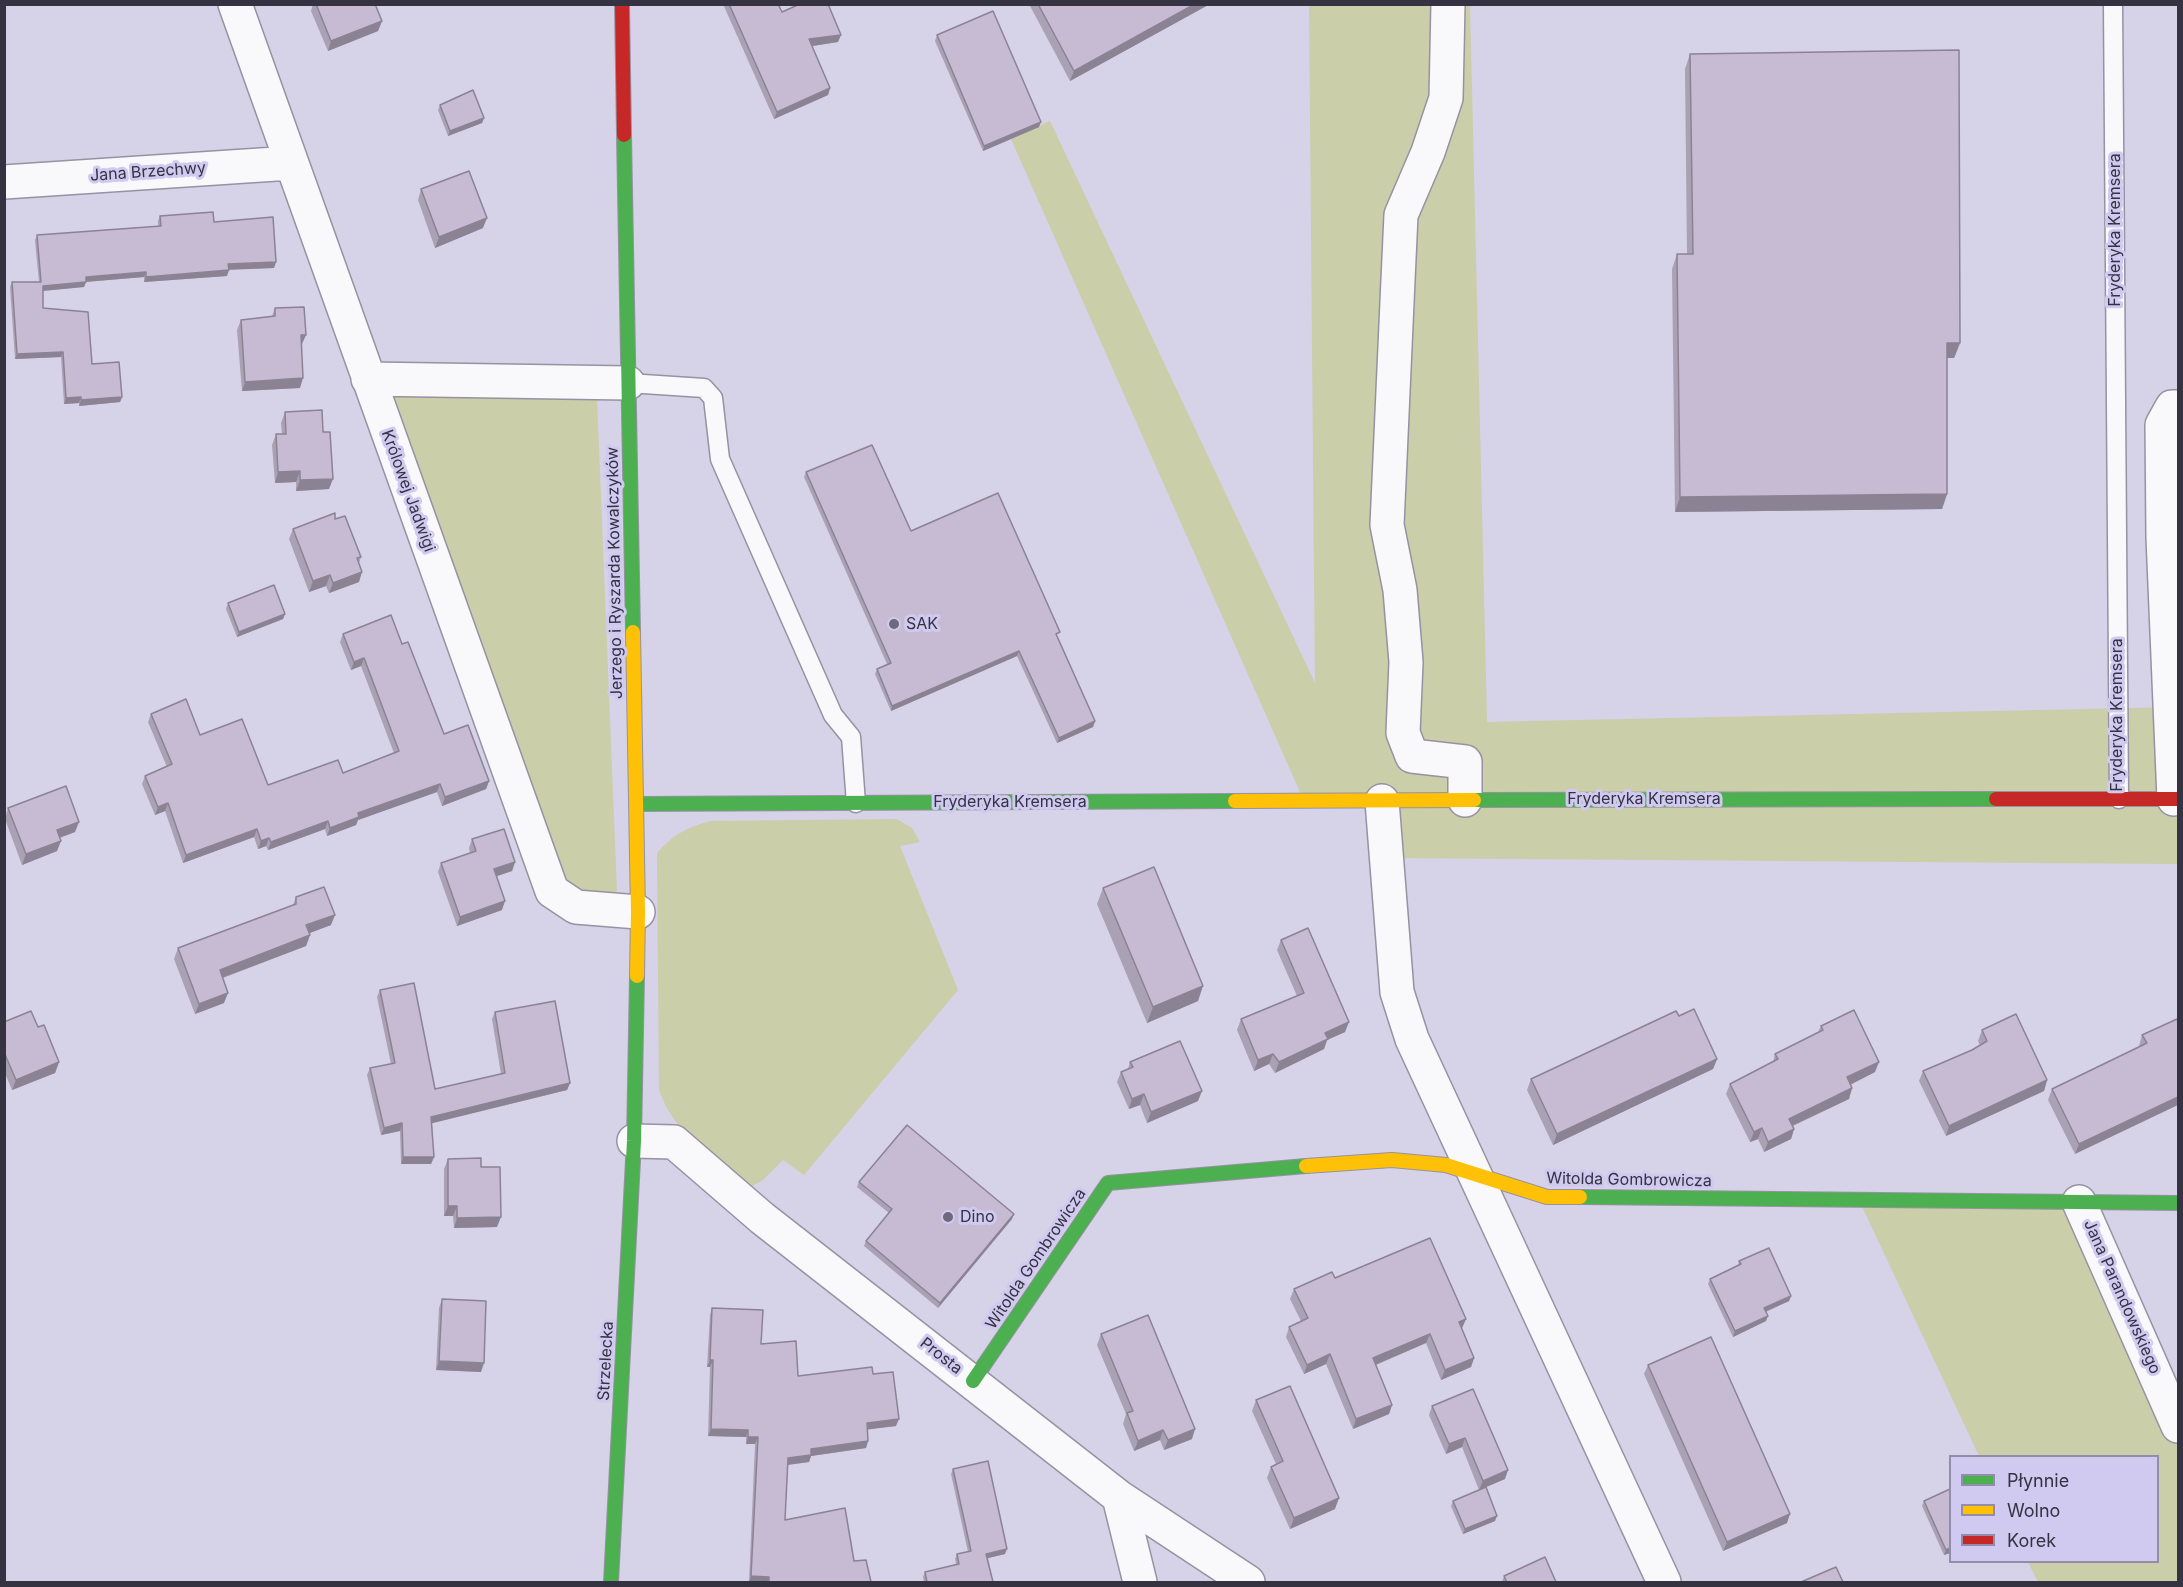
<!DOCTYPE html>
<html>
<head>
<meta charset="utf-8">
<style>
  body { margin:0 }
  #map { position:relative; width:2183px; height:1587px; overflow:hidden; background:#d6d2e7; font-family:Inter,sans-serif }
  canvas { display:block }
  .frame { position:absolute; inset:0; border:6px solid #353241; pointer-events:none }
  .legend { position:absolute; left:1949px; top:1455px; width:210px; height:108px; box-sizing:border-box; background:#d0c9f0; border:2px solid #928daa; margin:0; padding:8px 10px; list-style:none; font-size:18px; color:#353241 }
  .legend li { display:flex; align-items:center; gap:12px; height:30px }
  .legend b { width:30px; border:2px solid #928daa }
</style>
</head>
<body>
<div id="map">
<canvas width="2183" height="1587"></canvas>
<div class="frame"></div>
<ul class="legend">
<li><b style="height:8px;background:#4caf50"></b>Płynnie</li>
<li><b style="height:8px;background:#ffc107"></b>Wolno</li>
<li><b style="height:8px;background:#c62828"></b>Korek</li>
</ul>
</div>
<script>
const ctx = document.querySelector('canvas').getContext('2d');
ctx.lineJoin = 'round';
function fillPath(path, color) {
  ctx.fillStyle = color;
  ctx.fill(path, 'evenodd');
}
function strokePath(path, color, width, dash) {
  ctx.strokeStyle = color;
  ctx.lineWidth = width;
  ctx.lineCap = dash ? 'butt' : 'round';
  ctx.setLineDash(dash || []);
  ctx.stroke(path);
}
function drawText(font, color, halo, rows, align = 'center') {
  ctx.font = font + ' Inter,sans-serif';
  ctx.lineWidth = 6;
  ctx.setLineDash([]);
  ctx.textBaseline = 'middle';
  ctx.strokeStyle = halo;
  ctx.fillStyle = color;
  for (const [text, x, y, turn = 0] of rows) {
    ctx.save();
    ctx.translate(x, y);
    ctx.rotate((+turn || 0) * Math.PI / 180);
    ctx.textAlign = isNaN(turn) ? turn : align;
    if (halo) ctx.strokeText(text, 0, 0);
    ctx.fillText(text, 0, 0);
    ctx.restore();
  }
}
fillPath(new Path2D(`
  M1309,5H1470L1487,722L2178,707V864L1387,858L1382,801H1304L1011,139L1050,121L1315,683Z
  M368,379L597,399L617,892L576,907Z
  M897,819L912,828L920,842L900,846L958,990L804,1175L783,1160L763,1180L750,1187C714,1157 675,1136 659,1090L657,853C675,833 685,829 710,821Z
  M1859,1200L2079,1202L2178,1426V1582H2038L2028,1562H2158V1456H1979Z`), '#cacea9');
const lane = new Path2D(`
  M2113,4L2119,799
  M628,383L704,388L713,398L720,459L833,715L851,737L856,803`);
const street = new Path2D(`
  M235,4L552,891L576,907L638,912
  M1448,4L1446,98L1428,152L1401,215L1398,280L1387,525L1400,590L1406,662L1403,733L1412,756L1465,762V800
  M4,182L291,163
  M368,379L628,383
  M2174,799L2163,537L2162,425L2172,407H2178
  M1382,801L1397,992L1412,1039L1664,1582
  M634,1141L674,1142L762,1218L1119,1497L1248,1582
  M2079,1202L2178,1426
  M1119,1497L1140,1582`);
const fast = new Path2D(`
  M624,135L633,632
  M1474,800L1996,799
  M637,804L1235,801
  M1580,1197L2178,1203
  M973,1381L1108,1183L1306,1166
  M611,1582L634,1141L637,976`);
const slow = new Path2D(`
  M633,632L638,912L637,976
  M1235,801L1474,800
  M1306,1166L1392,1160L1446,1165L1547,1197H1580`);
const jam = new Path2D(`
  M622,4L624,135
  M1996,799H2178`);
strokePath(lane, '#9692a2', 21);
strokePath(street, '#9692a2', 36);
strokePath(fast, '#9692a2', 16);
strokePath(slow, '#9692a2', 16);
strokePath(jam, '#9692a2', 16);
strokePath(lane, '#f9f8fb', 18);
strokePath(street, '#f9f8fb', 33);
strokePath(fast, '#4caf50', 14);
strokePath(slow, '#ffc107', 14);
strokePath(jam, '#c62828', 14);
fillPath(new Path2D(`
  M313,4H375L382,21L378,31L328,51L311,11Z
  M723,4H778L782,12L838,42L812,46L830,88L828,95L774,119Z
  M1029,4H1210L1070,81Z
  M937,35L1039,127L983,151L935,41Z
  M1690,54L1960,343L1954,358H1947V494L1942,509L1675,512L1672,269L1677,254H1687L1685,69Z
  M440,105L484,118L482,123L448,136L438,110Z
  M421,189L483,228L435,248L418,200Z
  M160,216L214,222L276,262L274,268L228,269L227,276L144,282V277L86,282L84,287L43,291V308L122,397L120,402L79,406V403L64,404L61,357L15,359L10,287L12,282H39L35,240L37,235L158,226V221Z
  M275,308L306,335L301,344L300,388L242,391L237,330L241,320L272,316Z
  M285,412L323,432L329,489L296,491V482L275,483L272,445L276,434H282L281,423Z
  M806,472L911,531L1058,637L1095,721L1093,727L1057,743L1017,656L891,711L875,674L877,669L887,664L804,477Z
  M335,519L361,557L359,563V582L329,593L326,586L309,592L289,539L293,529Z
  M228,603L285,614L283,619L237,637L226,609Z
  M343,634L402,644L444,734L489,781L486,789L442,806L437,792L358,820L356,825L327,836L325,829L268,850L266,846L258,849L254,837L183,863L165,811L155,815L142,784L145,776L167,767L148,722L151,714L200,735L268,785L343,773L394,753L361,666L351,670L340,642Z
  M8,808L75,832L60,838L57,851L22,865L5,819Z
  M472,839L515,862L512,871L497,876L502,910L457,926L438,872L441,863L470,853L469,848Z
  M1103,888L1198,1001L1147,1023L1097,904Z
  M296,897L331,925L309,933L310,935L306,946L223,978L224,1003L195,1014L174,959L178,948L293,905Z
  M1281,940L1345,1032L1327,1040L1324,1049L1275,1073L1269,1064L1254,1071L1237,1030L1241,1019L1297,996L1277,950Z
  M380,990L435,1089L501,1074L492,1019L495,1012L570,1083L567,1090L432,1123L434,1157L431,1164H401L400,1131L381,1135L367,1075L370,1068L391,1064L377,997Z
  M1679,1016L1717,1059L1713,1069L1553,1145L1527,1090L1531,1079Z
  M4,1022L38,1027L59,1062L55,1073L12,1090L4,1071Z
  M2178,1022L2075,1154L2048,1100L2052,1089L2139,1047V1046L2142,1035Z
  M1821,1026L1875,1072L1851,1084L1852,1088L1849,1099L1793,1126L1794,1129L1791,1139L1764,1152L1758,1139L1750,1142L1726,1094L1730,1084L1773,1062L1775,1054L1818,1032Z
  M1982,1030L2047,1080L2044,1091L1946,1136L1919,1081L1923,1071L1972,1050L1980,1045L1978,1041Z
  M1130,1062L1198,1101L1147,1123L1140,1105L1129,1109L1117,1082L1121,1072L1128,1069Z
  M448,1159L481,1167L497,1227L454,1228L453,1216H444V1169Z
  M859,1182L1012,1219L938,1308L864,1246L866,1241L889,1213L857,1187Z
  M1739,1261L1791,1296L1789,1301L1766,1312V1321L1733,1337L1708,1284L1710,1279L1738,1266Z
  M1335,1278L1466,1319L1462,1328L1474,1358L1471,1367L1441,1380L1426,1343L1376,1365L1392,1405L1389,1414L1353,1429L1326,1364L1304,1374L1286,1337L1289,1327L1301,1321L1290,1299L1294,1289Z
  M442,1299L481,1372L436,1370L439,1308Z
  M712,1308L761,1344L798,1376L873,1374L896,1426L867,1429L868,1441L866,1448L811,1456L809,1462L788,1465L785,1520L854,1561L871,1582H749L755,1444H746V1437L708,1436L710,1367H707L710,1315Z
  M1101,1334L1192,1439L1164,1450L1160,1440L1134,1451L1123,1424L1126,1414L1097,1345Z
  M1648,1365L1787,1523L1723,1551L1644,1374Z
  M1473,1389L1505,1479L1486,1487L1495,1521L1463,1534L1451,1506L1453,1501L1479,1490L1462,1447L1446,1454L1429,1415L1432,1406Z
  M1256,1400L1335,1509L1290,1529L1267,1478L1271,1467L1276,1464L1252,1411Z
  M953,1469L1005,1554L988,1558L993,1582H924L923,1577L925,1572L956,1564L955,1559L957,1554L968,1552L951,1474Z
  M1924,1501L1950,1553L1944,1555L1922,1506Z
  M1504,1576L1556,1582H1502Z`), '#aba1b5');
fillPath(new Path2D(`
  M1195,4H1210L1070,81L1074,71Z
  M382,21L378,31L328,51L331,41Z
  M841,35L838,42L806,47L809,39Z
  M830,88L828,95L774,119L777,112Z
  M484,118L482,123L448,136L450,131Z
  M1041,122L1039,127L983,151L984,146Z
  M487,218L483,228L435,248L439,237Z
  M276,262L274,268L226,270L228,264Z
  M229,270L227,276L144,282L146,277Z
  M146,272L144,277L84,282L86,277Z
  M86,282L84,287L41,291L43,286Z
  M301,335H306L302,344L297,345Z
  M1947,343H1960L1954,358H1942Z
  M63,352L61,357L15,359L17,354Z
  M303,378L300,388L242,391L245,382Z
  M81,397L79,403L64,404L66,398Z
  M122,397L120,402L79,406L81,400Z
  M300,471L296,482L275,483L278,472Z
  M333,479L329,489L296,491L300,480Z
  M1947,494L1942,509L1675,512L1680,497Z
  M362,572L359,582L329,593L333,583Z
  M330,575L326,586L309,592L313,581Z
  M285,614L283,619L237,637L239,632Z
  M1019,651L1017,656L891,711L892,706Z
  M364,658L361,666L351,670L354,662Z
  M1095,721L1093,727L1057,743L1059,738Z
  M489,781L486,789L442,806L445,797Z
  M440,784L437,792L358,820L356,825L327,836L330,828L358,813Z
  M168,803L165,811L155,815L158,807Z
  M328,821L325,829L268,850L271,842Z
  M79,822L75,832L53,840L57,830Z
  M257,829L254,837L183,863L186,855Z
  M269,838L266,846L258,849L261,841Z
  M61,841L57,851L22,865L26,854Z
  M515,862L512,871L491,878L494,869Z
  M505,901L502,910L457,926L460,917Z
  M335,915L331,925L302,936L306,925Z
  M310,935L306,946L216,980L220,970Z
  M1203,986L1198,1001L1147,1023L1153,1007Z
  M228,993L224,1003L195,1014L199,1004Z
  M1349,1022L1345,1032L1327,1040L1324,1049L1275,1073L1279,1062L1325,1033Z
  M1273,1054L1269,1064L1254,1071L1258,1060Z
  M1717,1059L1713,1069L1553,1145L1557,1134Z
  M59,1062L55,1073L12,1090L16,1080Z
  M1879,1062L1875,1072L1844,1088L1847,1077Z
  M2047,1080L2044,1091L1946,1136L1949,1126Z
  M570,1083L567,1090L429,1124L431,1117Z
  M1852,1088L1849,1099L1785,1129L1789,1119Z
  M1202,1091L1198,1101L1147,1123L1151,1112Z
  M1144,1094L1140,1105L1129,1109L1132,1099Z
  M2178,1097V1105L2075,1154L2079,1144Z
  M402,1123L400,1131L381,1135L384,1128Z
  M1762,1128L1758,1139L1750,1142L1754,1132Z
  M1794,1129L1791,1139L1764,1152L1768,1142Z
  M403,1157H434L431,1164H401Z
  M448,1206H457L453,1216H444Z
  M1014,1214L1012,1219L938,1308L940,1303Z
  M501,1217L497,1227L454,1228L457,1218Z
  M1791,1296L1789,1301L1762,1313L1764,1308Z
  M1768,1316L1766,1321L1733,1337L1735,1331Z
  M1466,1319L1462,1328L1455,1331L1459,1322Z
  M1430,1334L1426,1343L1370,1367L1373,1358Z
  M1330,1354L1326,1364L1304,1374L1307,1365Z
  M1474,1358L1471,1367L1441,1380L1445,1370Z
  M710,1360H713L710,1367H707Z
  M439,1361L484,1363L481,1372L436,1370Z
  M1392,1405L1389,1414L1353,1429L1356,1419Z
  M899,1419L896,1426L864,1430L867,1423Z
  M711,1429L748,1430L746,1437L708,1436Z
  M1195,1429L1192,1439L1164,1450L1168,1440Z
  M1163,1430L1160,1440L1134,1451L1138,1441Z
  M748,1437H758L755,1444H746Z
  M1465,1438L1462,1447L1446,1454L1449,1444Z
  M868,1441L866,1448L811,1456L809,1462L786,1465L788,1458L811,1449Z
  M1508,1470L1505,1479L1479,1490L1483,1481Z
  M1339,1498L1335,1509L1290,1529L1294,1518Z
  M1790,1514L1787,1523L1723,1551L1727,1542Z
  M1497,1516L1495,1521L1463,1534L1465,1529Z
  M1950,1548V1553L1944,1555L1946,1550Z
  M1007,1549L1005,1554L984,1559L986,1554Z
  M751,1576L769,1577L768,1582H749Z`), '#8b8394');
const building = new Path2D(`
  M316,4H375L382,21L331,41Z
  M729,4H778L782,12L800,4H828L841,35L809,39L830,88L777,112Z
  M1038,4H1195L1074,71Z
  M993,11L1041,122L984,146L937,35Z
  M1959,50L1960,343H1947V494L1680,497L1677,254H1693L1690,54Z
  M473,90L484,118L450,131L440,105Z
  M469,171L487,218L439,237L421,189Z
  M213,212L214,222L273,217L276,262L228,264L229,270L146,277V272L86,277V282L43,286V308L88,312L92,364L119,362L122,397L81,400V397L66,398L63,352L17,354L12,282H41L37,235L161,226L160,216Z
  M304,307L306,335H301L303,378L245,382L241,320L275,316V308Z
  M322,410L323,432H330L333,479L300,480V471L278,472L276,434H286L285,412Z
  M872,445L911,531L998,493L1060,632L1056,634L1095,721L1059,738L1019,651L892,706L877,669L891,663L806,472Z
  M335,513V519L345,516L361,557L357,558L362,572L333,583L330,575L313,581L293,529Z
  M274,585L285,614L239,632L228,603Z
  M391,615L402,644L408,642L444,734L468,725L489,781L445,797L440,784L358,813L359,817L330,828L328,821L271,842L269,838L261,841L257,829L186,855L168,803L158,807L145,776L172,764L151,714L186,699L200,735L242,719L268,785L338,760L343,773L399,751L364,658L354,662L343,634Z
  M66,786L79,822L57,830L61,841L26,854L8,808Z
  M504,829L515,862L494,869L505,901L460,917L441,863L476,851L472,839Z
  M1154,867L1203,986L1153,1007L1103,888Z
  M324,887L335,915L306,925L310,935L220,970L228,993L199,1004L178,948L296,904V897Z
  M1308,928L1349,1022L1325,1033L1328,1039L1279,1062L1273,1054L1258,1060L1241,1019L1304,993L1281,940Z
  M414,983L435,1089L505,1073L495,1012L555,1001L570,1083L431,1117L434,1157H403L402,1123L384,1128L370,1068L395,1063L380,990Z
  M1694,1009L1717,1059L1557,1134L1531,1079L1676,1011L1679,1016Z
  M1854,1010L1879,1062L1847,1077L1852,1088L1789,1119L1794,1129L1768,1142L1762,1128L1754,1132L1730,1084L1778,1059L1775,1054L1823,1030L1821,1026Z
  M31,1011L38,1027L44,1025L59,1062L16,1080L4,1052V1022Z
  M2016,1014L2047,1080L1949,1126L1923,1071L1972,1050L1987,1041L1982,1030Z
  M2177,1019L2178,1022V1097L2079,1144L2052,1089L2147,1043L2142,1035Z
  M1180,1041L1202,1091L1151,1112L1144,1094L1132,1099L1121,1072L1133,1067L1130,1062Z
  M907,1125L1014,1214L940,1303L866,1241L892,1209L859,1182Z
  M481,1158V1167H500L501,1217L457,1218V1206H448V1159Z
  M1430,1238L1466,1319L1459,1322L1474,1358L1445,1370L1430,1334L1373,1358L1392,1405L1356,1419L1330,1354L1307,1365L1289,1327L1308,1318L1294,1289L1332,1272L1335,1278Z
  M1769,1248L1791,1296L1764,1308L1768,1316L1735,1331L1710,1279L1741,1264L1739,1261Z
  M442,1299L486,1301L484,1363L439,1361Z
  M712,1308L763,1310L761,1344L796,1341L798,1376L872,1367L873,1374L893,1372L899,1419L867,1423L868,1441L811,1449V1455L788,1458L785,1520L845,1508L854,1561L866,1560L871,1582H769V1577L751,1576L758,1437H748V1430L711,1429L713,1360H710Z
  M1148,1315L1195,1429L1168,1440L1163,1430L1138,1441L1127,1413L1133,1411L1101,1334Z
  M1711,1337L1790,1514L1727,1542L1648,1365Z
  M1290,1386L1339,1498L1294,1518L1271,1467L1283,1461L1256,1400Z
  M1473,1389L1508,1470L1483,1481L1465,1438L1449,1444L1432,1406Z
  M988,1461L1007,1549L986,1554L993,1582H927L925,1572L959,1564L957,1554L971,1551L953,1469Z
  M1486,1487L1497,1516L1465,1529L1453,1501Z
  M1950,1489V1548L1946,1550L1924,1501Z
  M1545,1557L1556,1582H1507L1504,1576Z
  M1836,1567L1843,1582H1801Z`);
fillPath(building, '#c7bbd3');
strokePath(building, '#8b8394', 1.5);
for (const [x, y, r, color] of [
  [894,624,6,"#6d6a7b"],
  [948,1217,6,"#6d6a7b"]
]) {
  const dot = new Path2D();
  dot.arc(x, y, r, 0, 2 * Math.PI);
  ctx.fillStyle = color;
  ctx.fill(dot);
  strokePath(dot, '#d0c9f0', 2);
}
drawText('16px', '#353241', '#d0c9f0', [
  ["Jana Brzechwy",148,172,-4],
  ["Fryderyka Kremsera",2115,230,-90],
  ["Królowej Jadwigi",408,491,70],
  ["Jerzego i Ryszarda Kowalczyków",615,573,-91],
  ["Fryderyka Kremsera",2117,715,-90],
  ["Fryderyka Kremsera",1644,799],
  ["Fryderyka Kremsera",1010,802],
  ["Witolda Gombrowicza",1629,1180,1],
  ["Witolda Gombrowicza",1036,1259,-56],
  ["Jana Parandowskiego",2122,1297,66],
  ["Prosta",941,1356,38],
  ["Strzelecka",606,1361,-87]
]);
drawText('16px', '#353241', '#d0c9f0', [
  ["SAK",906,624],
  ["Dino",960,1217]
], 'left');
</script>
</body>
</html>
